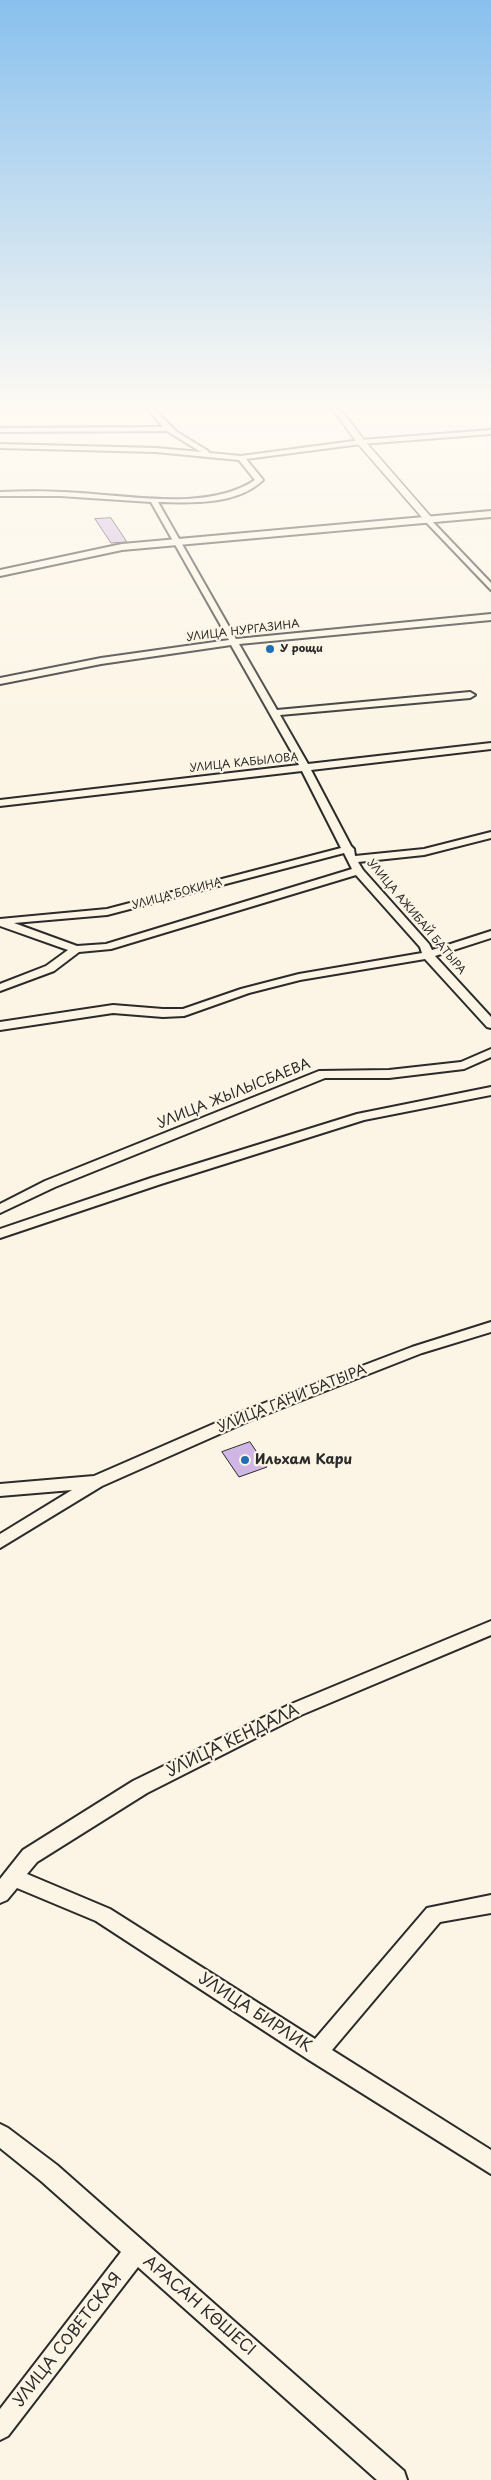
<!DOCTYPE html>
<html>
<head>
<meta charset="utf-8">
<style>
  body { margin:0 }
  canvas { display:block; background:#fcf5e5 }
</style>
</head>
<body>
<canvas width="491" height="2480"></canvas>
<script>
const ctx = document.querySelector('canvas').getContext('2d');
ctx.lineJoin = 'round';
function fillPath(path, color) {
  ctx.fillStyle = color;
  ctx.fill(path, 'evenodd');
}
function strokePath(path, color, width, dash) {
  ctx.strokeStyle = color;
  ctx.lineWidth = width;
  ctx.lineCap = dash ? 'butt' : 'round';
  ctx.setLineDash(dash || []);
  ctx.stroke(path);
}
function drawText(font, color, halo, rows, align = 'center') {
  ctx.font = font + ' "Playpen Sans",sans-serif';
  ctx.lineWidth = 4.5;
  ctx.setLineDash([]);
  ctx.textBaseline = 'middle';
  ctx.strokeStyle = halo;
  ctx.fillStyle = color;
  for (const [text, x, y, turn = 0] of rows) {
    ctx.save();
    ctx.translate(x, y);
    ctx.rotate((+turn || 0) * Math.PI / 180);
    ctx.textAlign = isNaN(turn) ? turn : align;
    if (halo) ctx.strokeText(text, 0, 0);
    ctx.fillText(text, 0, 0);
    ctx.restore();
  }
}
const building = new Path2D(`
  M111,518L127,542L111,543L95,519Z
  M250,1442L267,1467L239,1477L222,1452Z`);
fillPath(building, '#cfb6e4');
strokePath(building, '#2b2b2b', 1);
const minor = new Path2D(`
  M146,407H152L177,432L208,451L209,453L241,456L361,440L491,430V434L361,444L246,459L263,480C237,505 192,503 158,502L236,639L491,614V620L239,644L277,710L470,692L475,695L470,698L280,715L308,764L491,743V749L311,770L351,846L354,849L355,856L424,849L491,832V838L424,855L358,862L363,870L429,944L432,950L491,931V938L435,956L491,1017V1028L487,1027L425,959L300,980L249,993L184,1016L163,1017L113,1013L0,1030V1022L113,1005L163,1009H183L241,989L299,974L422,953L420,947L356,875L111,949L79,952L54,971L0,991V984L46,966L68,950L0,926V919L107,909L341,848L302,771L0,806V800L299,765L231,645L101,664L0,684V678L101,658L229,640L151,502L60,496H0V492C27,491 53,491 80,493C133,496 209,511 255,480L239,460L156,452L0,448V444L156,448L201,452L167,431L0,432V428L163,427ZM344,853L352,869L106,944L77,946L14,923L107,915Z
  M429,518L491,583V590L426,522V518Z
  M491,1049V1057L464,1069L389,1078H325L55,1187L0,1213V1204L45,1181L319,1071L389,1070L461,1062Z
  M491,1087V1095L364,1120L161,1184L0,1238V1229L151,1178L357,1114Z
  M491,1322V1332L422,1353L251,1420L102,1486L0,1548V1534L72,1490L0,1496V1484L94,1476L241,1412L412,1347Z
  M491,1621V1635L301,1715L147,1793L37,1862L27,1874L110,1909L315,2039L427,1908L491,1895V1913L440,1922L332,2050L491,2150V2174L309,2060L96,1921L17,1888L7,1900L0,1903V1879L23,1850L133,1781L289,1705Z
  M0,2124L8,2128L57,2165L404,2471L407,2480H377L138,2267L8,2436L0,2440V2409L121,2252L41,2181L0,2148Z`);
const tertiary = new Path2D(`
  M331,407H339L364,440L432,518V522H426L358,444Z`);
const secondary = new Path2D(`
  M491,511V517L122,550L0,576V570L122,544Z`);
strokePath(minor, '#2b2b2b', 4);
strokePath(tertiary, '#2b2b2b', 3);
strokePath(secondary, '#2b2b2b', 4);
fillPath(minor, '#fcf5e5');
fillPath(tertiary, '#fcf5e5');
fillPath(secondary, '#fcf5e5');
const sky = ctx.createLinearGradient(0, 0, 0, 754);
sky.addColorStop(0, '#88c0ee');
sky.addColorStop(0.54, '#fefaf3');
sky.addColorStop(1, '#fefaf300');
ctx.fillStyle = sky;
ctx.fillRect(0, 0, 491, 754);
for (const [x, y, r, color] of [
  [270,649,5,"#1f6fb2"],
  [245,1460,5,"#1f6fb2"]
]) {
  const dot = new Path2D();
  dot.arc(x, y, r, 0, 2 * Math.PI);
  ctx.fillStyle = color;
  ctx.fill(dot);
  strokePath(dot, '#fcf5e5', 2);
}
drawText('11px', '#2b2b2b', '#fcf5e5', [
  ["УЛИЦА НУРГАЗИНА",243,631,-7],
  ["УЛИЦА КАБЫЛОВА",244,763,-6],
  ["УЛИЦА БОКИНА",177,894,-15],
  ["УЛИЦА АЖИБАЙ БАТЫРА",416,917,50]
]);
drawText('bold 11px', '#2b2b2b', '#fcf5e5', [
  ["У рощи",280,649]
], 'left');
drawText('14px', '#2b2b2b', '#fcf5e5', [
  ["УЛИЦА ЖЫЛЫСБАЕВА",234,1094,-22],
  ["УЛИЦА ГАНИ БАТЫРА",292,1399,-22]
]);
drawText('bold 14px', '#2b2b2b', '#fcf5e5', [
  ["Ильхам Кари",255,1460]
], 'left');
drawText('16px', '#2b2b2b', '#fcf5e5', [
  ["УЛИЦА КЕНДАЛА",233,1741,-26],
  ["УЛИЦА БИРЛИК",255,2013,33],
  ["АРАСАН КӨШЕСІ",199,2306,41],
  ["УЛИЦА СОВЕТСКАЯ",68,2340,-52]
]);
</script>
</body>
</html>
